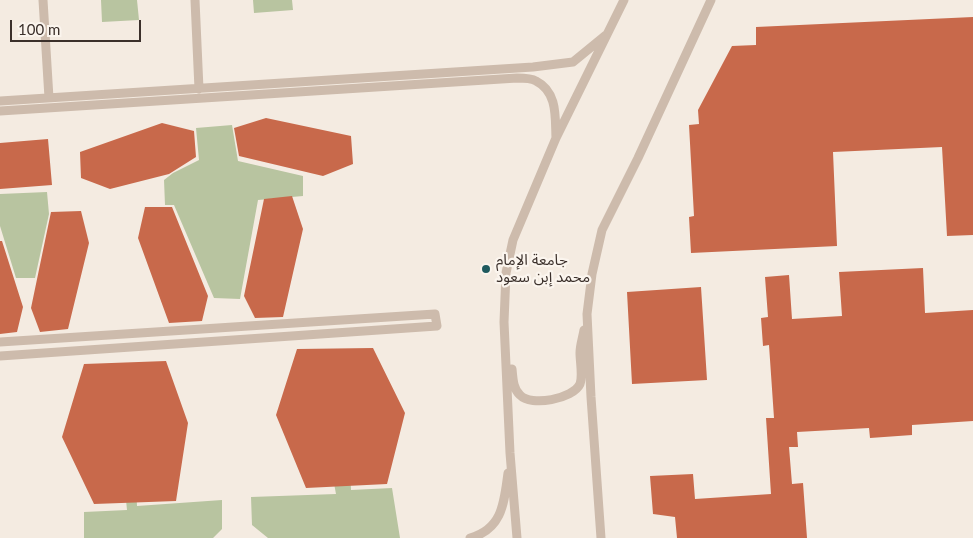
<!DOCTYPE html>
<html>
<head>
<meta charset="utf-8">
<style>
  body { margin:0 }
  #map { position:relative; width:973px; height:538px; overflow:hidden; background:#f4ebe1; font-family:Lato,sans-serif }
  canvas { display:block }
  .scale { position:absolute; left:10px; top:20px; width:131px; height:22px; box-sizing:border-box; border:2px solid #3b302b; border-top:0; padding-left:6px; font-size:15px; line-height:18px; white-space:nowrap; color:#3b302b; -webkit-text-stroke:4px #fbf5ee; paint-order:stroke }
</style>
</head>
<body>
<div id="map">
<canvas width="973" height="538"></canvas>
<div class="scale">100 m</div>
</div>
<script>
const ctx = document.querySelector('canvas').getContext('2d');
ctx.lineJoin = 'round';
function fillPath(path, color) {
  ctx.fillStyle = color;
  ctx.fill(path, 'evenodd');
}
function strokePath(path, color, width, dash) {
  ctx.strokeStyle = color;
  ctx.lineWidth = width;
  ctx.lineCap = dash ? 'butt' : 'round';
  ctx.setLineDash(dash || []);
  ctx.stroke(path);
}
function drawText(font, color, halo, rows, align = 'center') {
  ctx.font = font + ' Lato,"Noto Sans Arabic",sans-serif';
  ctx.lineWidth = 4.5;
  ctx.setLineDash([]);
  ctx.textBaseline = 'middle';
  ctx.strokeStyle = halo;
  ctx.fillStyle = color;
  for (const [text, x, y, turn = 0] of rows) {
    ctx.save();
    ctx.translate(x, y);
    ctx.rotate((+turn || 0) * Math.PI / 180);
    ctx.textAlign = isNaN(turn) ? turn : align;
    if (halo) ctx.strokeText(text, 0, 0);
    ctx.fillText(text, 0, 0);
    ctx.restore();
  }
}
fillPath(new Path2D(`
  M101,0H137L139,20L102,22Z
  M253,0H292L293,10L254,13Z
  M232,125L238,161L303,176V196L258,200L240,299L214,298L174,205H165L164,180L173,173L199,160L196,128Z
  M47,192L49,214L35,278H16L0,226V194Z
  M323,425L349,447L351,490L392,488L400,538H268L252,525L251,497L336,494Z
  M135,459L137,506L222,500V529L213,538H84V512L127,510L123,470Z`), '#b8c4a0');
fillPath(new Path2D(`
  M973,17V235L947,236L942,147L833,152L837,246L691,253L689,217L694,216L689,125L699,124L698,110L732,46L756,45V27Z
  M266,118L351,136L353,164L323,176L239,156L234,128Z
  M162,123L194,131L196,157L169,174L110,189L81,178L80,152Z
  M48,139L52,185L0,189V143Z
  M292,196L303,229L283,317L255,318L244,296L264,199Z
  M145,207H172L208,296L202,321L169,323L138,238Z
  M81,211L89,243L68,329L40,332L31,308L51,212Z
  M0,241H2L23,307L17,332L0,334Z
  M923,268L925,313L973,310V421L912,425V435L870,438L869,428L797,432L798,447H789L792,484L803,483L807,538H677L675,517L653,514L650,476L693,474L695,499L771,494L766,418H774L769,345L763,346L761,318L768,317L765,277L789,275L792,319L842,316L839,272Z
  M701,287L707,380L632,384L627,292Z
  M373,348L405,413L387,484L306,488L276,415L297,349Z
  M166,361L188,423L176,501L94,504L62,437L84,364Z`), '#c8694b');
strokePath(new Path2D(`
  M43,0L49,98
  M195,0L199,89
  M0,101L533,67L573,62L606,35
  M0,111L517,78C523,78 531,78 536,81C558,92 555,118 556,138
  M0,342L435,314L437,326L0,356
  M512,369C513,378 513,389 520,395C531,407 573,399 580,384C583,376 580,362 580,353C580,345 583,337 584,330
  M470,538C503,529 504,502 508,473
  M517,538L510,453L504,322L506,273L513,240L556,138L624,0
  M601,538L591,397L587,314L592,274L602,230L638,158L711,0`), '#cdbbac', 9);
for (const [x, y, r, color] of [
  [486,269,5,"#1f5a5e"]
]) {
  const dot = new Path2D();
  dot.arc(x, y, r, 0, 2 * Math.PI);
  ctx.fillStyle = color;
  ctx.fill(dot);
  strokePath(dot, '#fbf5ee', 2);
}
drawText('15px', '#3b302b', '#fbf5ee', [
  ["جامعة الإمام",496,260],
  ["محمد إبن سعود",496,277]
], 'left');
</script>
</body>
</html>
